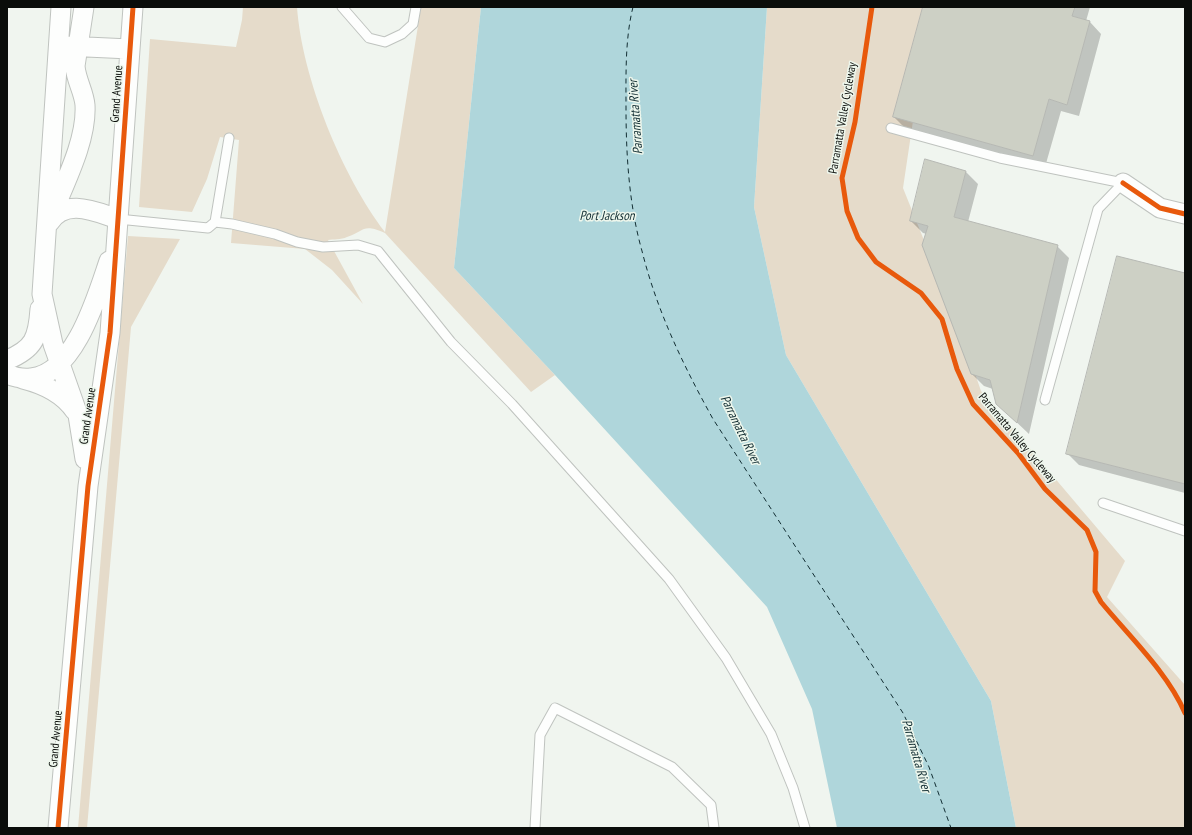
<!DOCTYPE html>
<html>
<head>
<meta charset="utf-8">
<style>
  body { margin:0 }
  #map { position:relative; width:1192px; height:835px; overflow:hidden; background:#f0f5ef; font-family:"PT Sans Narrow",sans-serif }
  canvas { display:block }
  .frame { position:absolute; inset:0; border:8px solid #0a0d0a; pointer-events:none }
</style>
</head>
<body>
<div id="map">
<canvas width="1192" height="835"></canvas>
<div class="frame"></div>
</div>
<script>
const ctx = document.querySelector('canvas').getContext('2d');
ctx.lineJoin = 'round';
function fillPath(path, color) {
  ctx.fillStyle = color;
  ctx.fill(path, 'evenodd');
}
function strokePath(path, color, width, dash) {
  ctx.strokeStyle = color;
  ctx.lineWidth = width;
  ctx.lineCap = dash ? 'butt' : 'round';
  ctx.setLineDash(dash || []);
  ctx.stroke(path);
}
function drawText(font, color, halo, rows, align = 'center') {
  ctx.font = font + ' "PT Sans Narrow",sans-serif';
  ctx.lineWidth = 3;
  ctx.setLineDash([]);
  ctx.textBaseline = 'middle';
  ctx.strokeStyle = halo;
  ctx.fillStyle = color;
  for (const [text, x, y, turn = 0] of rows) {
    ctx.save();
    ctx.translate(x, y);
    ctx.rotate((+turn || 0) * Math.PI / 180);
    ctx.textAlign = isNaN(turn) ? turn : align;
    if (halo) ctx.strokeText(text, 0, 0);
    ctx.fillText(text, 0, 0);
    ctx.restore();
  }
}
fillPath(new Path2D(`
  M243,7H297C302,78 342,176 385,232L421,7H481L454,268L555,375L531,392L385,233C362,223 365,231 347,237C341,240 333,239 328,240L363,304L332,270L305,249L231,243L239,140L220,137L207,179L192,212L139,207L150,39L236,47L242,20Z
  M767,7H930L903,188L960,330L981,391L1125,561L1107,597L1185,685V828H1016L991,701L786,355L754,207Z
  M128,236L180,239L131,327L87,828H78Z`), '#e5dbca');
fillPath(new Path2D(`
  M481,7H767L754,207L786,355L991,701L1016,828H837L812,709L767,607L555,375L454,268Z`), '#afd6db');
fillPath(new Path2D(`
  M924,7H1090L1086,21L1090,22L1101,34L1079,116L1061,111L1045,167L906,129L894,117Z
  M926,161L966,172L978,184L968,222L1057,246L1069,258L1029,434L1010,416L993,389L984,386L972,374L927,234L923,233L911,221Z
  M1185,274V493L1079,465L1067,453Z`), '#0003');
strokePath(new Path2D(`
  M633,7C625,39 626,74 626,107C626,155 629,205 642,251C657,311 683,365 713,419L903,713L929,767L951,828`), '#122e33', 1, [5, 4]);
const building = new Path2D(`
  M923,7H1075L1072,16L1090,21L1067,105L1049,99L1033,156L893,117Z
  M925,159L966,171L954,217L1058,245L1017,423L996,404L990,380L971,374L922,245L928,226L910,221Z
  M1117,256L1185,273V484L1066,454Z`);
fillPath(building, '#cdd0c5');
strokePath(building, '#b6b8b3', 1);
const service = new Path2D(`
  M342,7L369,38L385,42L402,34L413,24L416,7
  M891,128L1000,158L1123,183
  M118,219L208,228L215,222L229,138
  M215,222L232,224L275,234L297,242L323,247L358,245L378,251L451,342L512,404L669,579L726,658L771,734L793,788L805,828
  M1045,400L1098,209L1123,183
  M1103,503L1185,531
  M535,828L540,735L555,708L672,767L711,805L714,828`);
const minor = new Path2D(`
  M61,7L42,294L53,344L78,415L85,459
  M65,46L130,49
  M1123,183L1160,208L1185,214
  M52,214C65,182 87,140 85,105C84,92 76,80 75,66L84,7
  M49,223C65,197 96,212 118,219
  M7,360C34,349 38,338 40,309
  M7,374C14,377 23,379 31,378C75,374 97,296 109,261
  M23,379C43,384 63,393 75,411
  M58,828L88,486L110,333L133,7`);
strokePath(service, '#bfc3bf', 11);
strokePath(minor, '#bfc3bf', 21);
strokePath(service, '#fdfefd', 9);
strokePath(minor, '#fdfefd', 19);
strokePath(new Path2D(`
  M872,7L855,122L842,178L847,211L858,238L876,262L921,293L942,319L957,369L973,404L1018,453L1045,489L1087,530L1096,552L1095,591L1101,602C1129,636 1168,673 1185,713
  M1123,183L1160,208L1185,214
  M58,828L88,486L110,333L133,7`), '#e8590c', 5);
drawText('12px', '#0a0d0a', '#eef7ed', [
  ["Grand Avenue",117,94,-86],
  ["Parramatta Valley Cycleway",843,118,-80],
  ["Grand Avenue",88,416,-82],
  ["Parramatta Valley Cycleway",1017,438,50],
  ["Grand Avenue",56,739,-85]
]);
drawText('italic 13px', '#122e33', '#eef7ed', [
  ["Parramatta River",636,117,-94],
  ["Port Jackson",607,216],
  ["Parramatta River",740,430,64],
  ["Parramatta River",916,756,74]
]);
</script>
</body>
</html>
